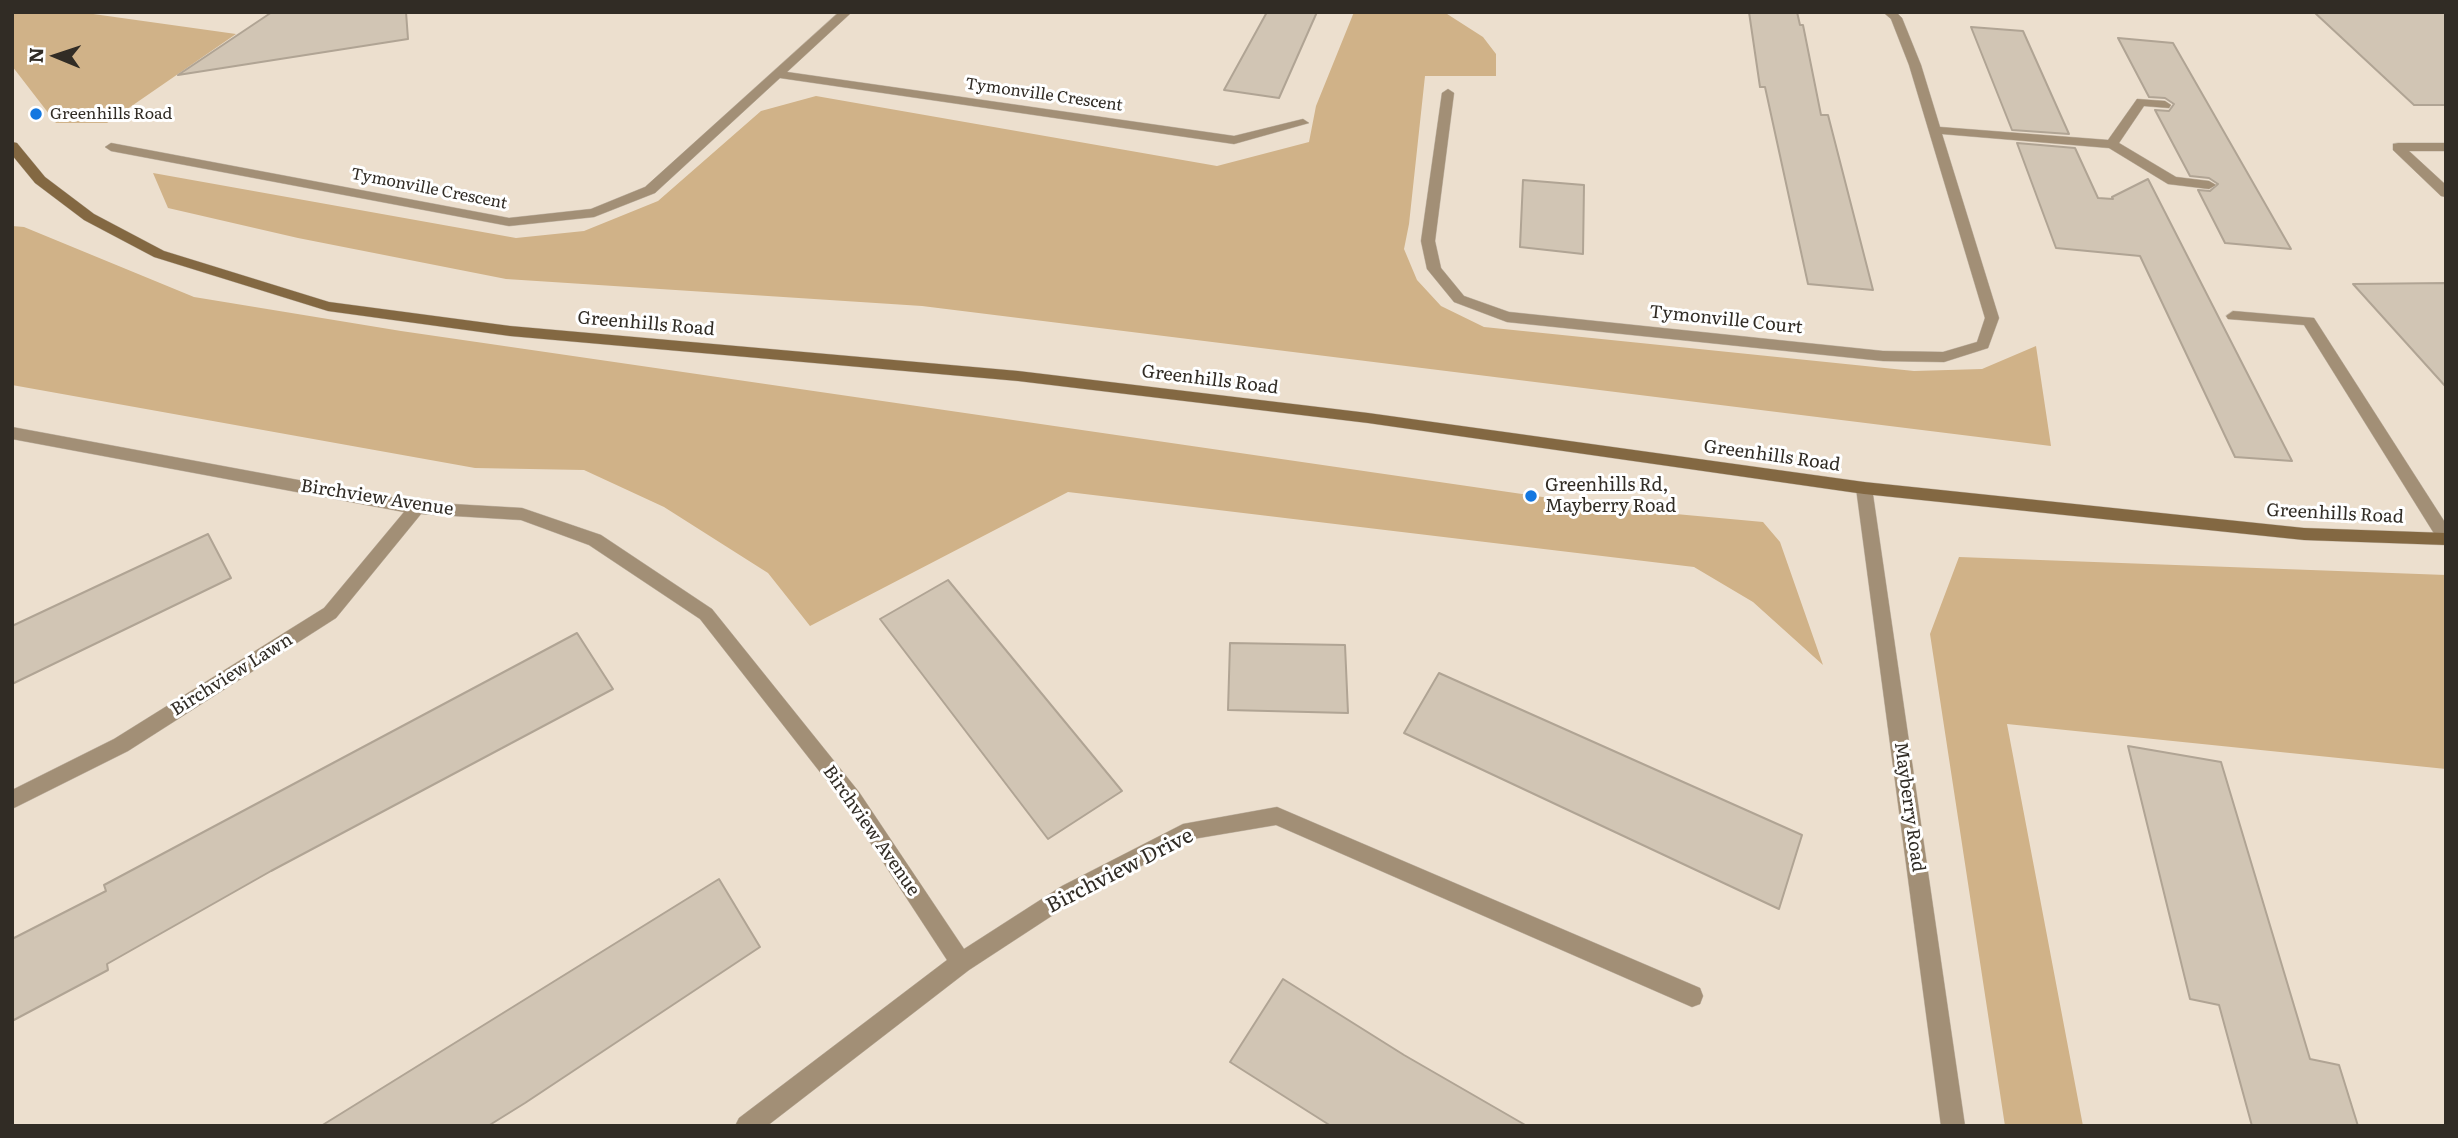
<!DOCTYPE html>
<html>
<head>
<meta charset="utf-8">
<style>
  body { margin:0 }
  #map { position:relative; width:2458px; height:1138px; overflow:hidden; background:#ecdfce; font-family:Literata,serif }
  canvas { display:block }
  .frame { position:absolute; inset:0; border:14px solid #312c25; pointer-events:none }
  .north { position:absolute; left:21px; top:21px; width:70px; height:70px; -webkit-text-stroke:5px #fff; paint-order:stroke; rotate:272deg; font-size:19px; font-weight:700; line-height:28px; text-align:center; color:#312c25 }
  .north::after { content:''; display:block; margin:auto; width:24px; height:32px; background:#312c25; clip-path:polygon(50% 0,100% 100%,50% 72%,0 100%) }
</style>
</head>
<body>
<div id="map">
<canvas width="2458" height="1138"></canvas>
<div class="frame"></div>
<div class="north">N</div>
</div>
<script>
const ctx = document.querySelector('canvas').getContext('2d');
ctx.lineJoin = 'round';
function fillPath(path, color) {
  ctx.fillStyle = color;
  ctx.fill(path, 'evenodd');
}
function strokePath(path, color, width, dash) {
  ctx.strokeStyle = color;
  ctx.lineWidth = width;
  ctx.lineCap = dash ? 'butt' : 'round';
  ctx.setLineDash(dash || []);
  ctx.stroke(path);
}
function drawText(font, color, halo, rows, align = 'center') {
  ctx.font = font + ' Literata,serif';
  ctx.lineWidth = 6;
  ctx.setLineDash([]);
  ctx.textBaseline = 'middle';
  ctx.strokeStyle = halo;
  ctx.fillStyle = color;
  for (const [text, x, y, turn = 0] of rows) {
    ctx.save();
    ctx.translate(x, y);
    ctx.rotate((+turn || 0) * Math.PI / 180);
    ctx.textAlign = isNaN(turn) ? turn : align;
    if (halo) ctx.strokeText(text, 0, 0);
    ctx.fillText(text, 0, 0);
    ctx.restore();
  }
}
fillPath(new Path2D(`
  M12,12H79L236,34L107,123H56L12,66Z
  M1354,12H1444L1483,37L1496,54V76H1425L1409,224L1404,249L1417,280L1441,306L1484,327L1914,371L1982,369L2036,346L2051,446L922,306L506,279L298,238L168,208L153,173L516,238L584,231L658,201L761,111L816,96L1217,166L1309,142L1316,106Z
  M12,226L24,227L194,297L401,331L1632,510L1763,522L1780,542L1823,665L1753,602L1694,567L1068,492L810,626L768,573L664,507L584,470L475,468L12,385Z
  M1959,557L2446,575V769L2007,724L2083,1126H2005L1930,634Z`), '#d0b288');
const building = new Path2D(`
  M272,12H406L408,39L178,75Z
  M1267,12H1317L1279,98L1224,90Z
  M1749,12H1797L1800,25H1803L1821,115H1828L1873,290L1808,284L1765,87H1760Z
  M2314,12H2446V105H2414Z
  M1971,27L2023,31L2069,134L2012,130Z
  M2118,38L2173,43L2291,249L2225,243L2198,190L2210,191L2218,184L2209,178L2190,176L2155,110L2169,111L2174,104L2165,98L2149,97Z
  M2017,143L2075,148L2098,198L2113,199L2112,197L2148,179L2292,461L2235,457L2140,256L2056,248Z
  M1523,180L1584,185L1583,254L1520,247Z
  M2446,283V387L2353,284Z
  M208,534L231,578L12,684V626Z
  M948,580L1122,791L1048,839L880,619Z
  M577,633L613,689L271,871L107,964L108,970L12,1021V939L106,891L104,885Z
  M1230,643L1345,645L1348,713L1228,710Z
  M1439,673L1802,835L1779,909L1404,733Z
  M2128,746L2221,762L2310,1059L2339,1065L2358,1126H2252L2219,1005L2190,999Z
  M719,879L760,947L525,1103L488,1126H321Z
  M1283,979L1404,1055L1527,1126H1331L1230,1062Z`);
fillPath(building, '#d1c5b4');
strokePath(building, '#b0a494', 2);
const service = new Path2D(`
  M2398,143H2446V151H2409L2446,185V197L2441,196L2393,150V144Z
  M2233,311L2314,318L2446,524V544L2440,543L2304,325L2228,319L2226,316Z`);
const minor = new Path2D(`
  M839,12H852L787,72L1234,136L1303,119L1309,123L1234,144L780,78L655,193L594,217L509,226L111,151L105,147L111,143L509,218L591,209L645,187Z
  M1883,12H1896L1902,18L1921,65L1940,127L2108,140L2137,99L2165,101L2171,105L2169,108L2144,106L2119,143L2176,177L2209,181L2216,185L2209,189L2168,184L2109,148L1942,134L1999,318L1988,348L1944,362L1883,361L1507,322L1454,302L1427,269L1421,241L1442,93L1448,89L1454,93L1435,241L1441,268L1464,296L1509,312L1883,351L1943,352L1977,342L1985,318L1909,65L1891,19Z
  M12,427L417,502L522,508L601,535L712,609L859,792L964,949L1062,886L1183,824L1277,807L1700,988L1703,996L1700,1004L1692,1007L1276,825L1193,839L1076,900L969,970L767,1126H735L739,1118L947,960L845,804L700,619L589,545L521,520L421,514L336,618L128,751L12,809V790L114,739L324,608L404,512L12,439Z`);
const tertiary = new Path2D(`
  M1864,482L1872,488L1965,1126H1941L1856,488Z`);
const secondary = new Path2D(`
  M12,142L17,143L45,177L94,214L164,251L329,302L510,326L1018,371L1368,413L1864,482L2304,528L2446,533V545L2304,540L1864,494L1368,423L1018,381L510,336L328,311L154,257L84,220L35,183L12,155Z`);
strokePath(service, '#c7bbac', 1);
strokePath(minor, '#c7bbac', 1);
strokePath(tertiary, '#c7bbac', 1);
strokePath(secondary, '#c7bbac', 1);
fillPath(service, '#a28f76');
fillPath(minor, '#a28f76');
fillPath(tertiary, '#a28f76');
fillPath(secondary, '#836842');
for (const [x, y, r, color] of [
  [36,114,7,"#1377e0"],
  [1531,496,7,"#1377e0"]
]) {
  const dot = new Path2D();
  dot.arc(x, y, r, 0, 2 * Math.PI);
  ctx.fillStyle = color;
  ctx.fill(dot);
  strokePath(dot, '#fff', 2.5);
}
drawText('16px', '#312c25', '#fff', [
  ["Tymonville Crescent",1044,95,8],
  ["Tymonville Crescent",429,189,11]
]);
drawText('16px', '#312c25', '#fff', [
  ["Greenhills Road",50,114]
], 'left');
drawText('18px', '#312c25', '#fff', [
  ["Tymonville Court",1726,320,6],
  ["Greenhills Road",646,324,5],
  ["Greenhills Road",1210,380,7],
  ["Greenhills Road",1772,456,8],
  ["Birchview Avenue",377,498,9],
  ["Greenhills Road",2335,514,3],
  ["Birchview Lawn",232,675,-32],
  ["Mayberry Road",1909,807,82],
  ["Birchview Avenue",871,831,55]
]);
drawText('18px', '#312c25', '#fff', [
  ["Greenhills Rd,",1545,486],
  ["Mayberry Road",1545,507]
], 'left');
drawText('21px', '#312c25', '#fff', [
  ["Birchview Drive",1120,871,-27]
]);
</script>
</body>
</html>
